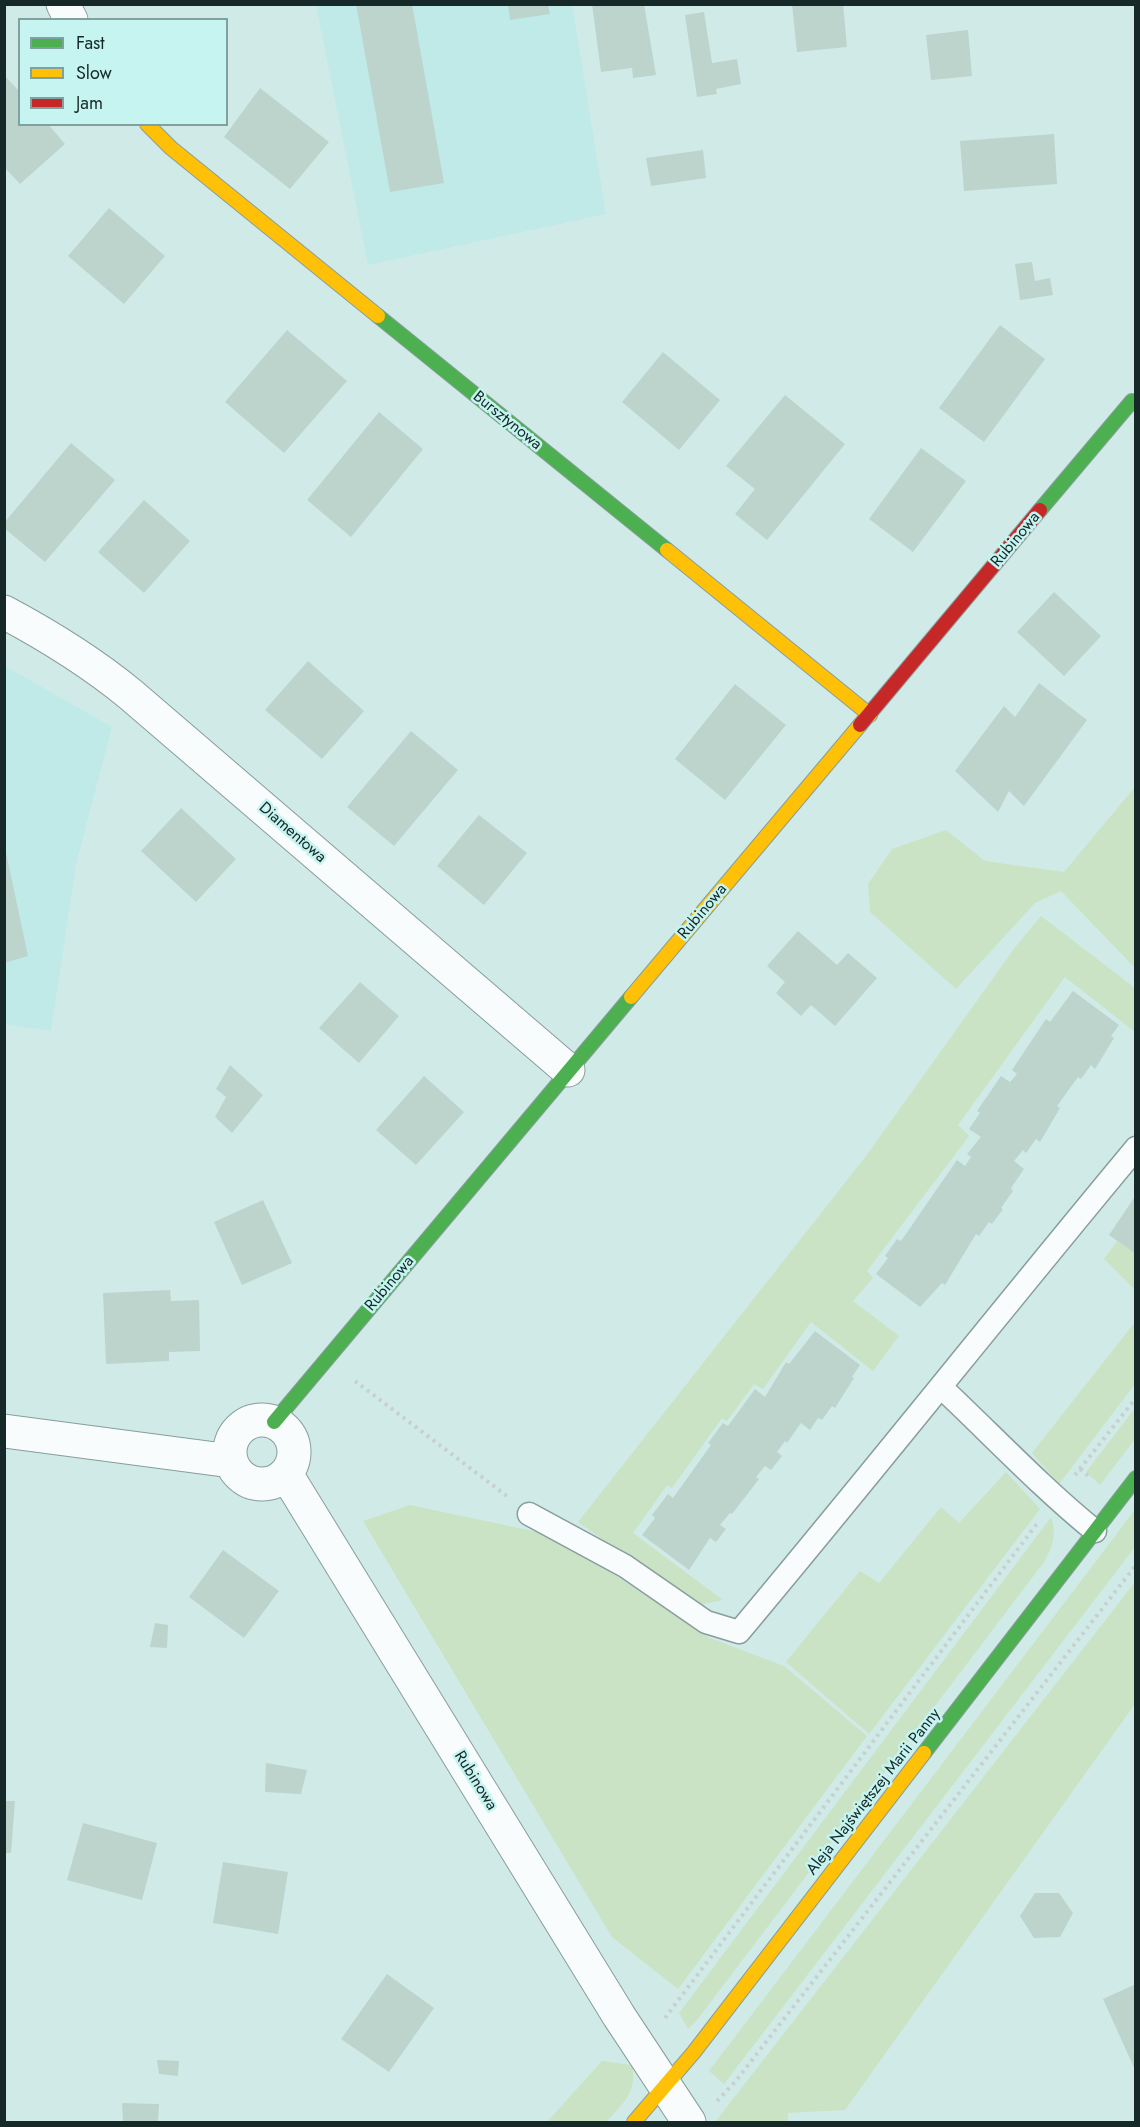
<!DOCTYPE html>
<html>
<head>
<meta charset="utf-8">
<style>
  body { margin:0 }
  #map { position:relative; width:1140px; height:2127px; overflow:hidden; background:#d0eae8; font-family:Jost,sans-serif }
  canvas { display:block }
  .frame { position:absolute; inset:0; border:6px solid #162827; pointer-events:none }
  .legend { position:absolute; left:18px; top:18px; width:210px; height:108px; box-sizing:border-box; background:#c5f4f1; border:2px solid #7fa2a0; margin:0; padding:8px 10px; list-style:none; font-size:18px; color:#162827 }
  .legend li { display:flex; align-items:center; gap:12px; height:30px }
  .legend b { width:30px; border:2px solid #7fa2a0 }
</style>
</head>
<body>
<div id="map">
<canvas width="1140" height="2127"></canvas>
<div class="frame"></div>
<ul class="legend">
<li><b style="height:8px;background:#4caf50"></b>Fast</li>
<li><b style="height:8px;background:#ffc107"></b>Slow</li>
<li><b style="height:8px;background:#c62828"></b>Jam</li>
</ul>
</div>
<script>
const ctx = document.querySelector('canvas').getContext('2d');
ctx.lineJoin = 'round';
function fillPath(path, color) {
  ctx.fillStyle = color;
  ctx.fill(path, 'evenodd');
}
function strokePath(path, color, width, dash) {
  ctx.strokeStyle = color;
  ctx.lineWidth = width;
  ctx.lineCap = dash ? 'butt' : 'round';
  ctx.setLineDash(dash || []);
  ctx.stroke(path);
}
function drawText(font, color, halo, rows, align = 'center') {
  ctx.font = font + ' Jost,sans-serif';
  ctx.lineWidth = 5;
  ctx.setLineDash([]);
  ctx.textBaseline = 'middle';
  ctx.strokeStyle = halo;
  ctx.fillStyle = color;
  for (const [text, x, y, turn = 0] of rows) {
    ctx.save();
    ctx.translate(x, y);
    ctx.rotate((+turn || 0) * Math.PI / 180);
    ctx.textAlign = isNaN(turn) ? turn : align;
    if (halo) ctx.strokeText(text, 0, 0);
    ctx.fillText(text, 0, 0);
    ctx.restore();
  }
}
fillPath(new Path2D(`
  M316,5H572L606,214L368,265Z
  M5,666L112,727L76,864L51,1031L5,1024Z`), '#bfeae7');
fillPath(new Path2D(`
  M1135,787V968L1061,891L1035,903L956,989L870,912L868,884L892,849L946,830L985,861L1064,872Z
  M1041,916L1135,988V1032L1065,977L958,1125L969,1136L867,1271L873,1278L853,1301L899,1336L873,1371L811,1322L763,1389L754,1384L727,1421L722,1418L672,1488L667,1485L633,1533L723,1600L695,1606L578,1522L866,1156L1016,946Z
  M1117,1241L1135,1253V1290L1104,1259Z
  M1135,1322V1384L1059,1484L1032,1453Z
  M1135,1408V1439L1100,1485L1086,1472Z
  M1006,1472L1040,1509L869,1734L786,1662L860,1571L879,1583L941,1507L959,1523Z
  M410,1505L556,1536L710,1638L784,1666L867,1736L678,1989L612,1937L363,1521Z
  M1134,1511L1135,1547L724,2084L709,2071Z
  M1051,1517C1057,1535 1053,1546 1044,1562L697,2020L688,2029L679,2013Z
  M1135,1582V1704L845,2110L788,2113V2122H715Z
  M602,2061L632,2065C638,2091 623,2104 606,2122H547Z`), '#cae3c4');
fillPath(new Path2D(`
  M356,4H412L444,183L390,192Z
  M508,4H548L550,14L510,20Z
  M592,4H644L656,75L633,78L632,68L601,72Z
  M792,4H843L847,47L797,52Z
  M704,12L712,63L737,59L741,84L716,89L717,94L697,97L685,15Z
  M968,30L972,76L931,80L926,35Z
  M4,75L20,92V124H48L65,144L20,184L4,167Z
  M260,88L329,142L290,189L224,137Z
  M1054,134L1057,184L964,191L960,141Z
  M703,150L706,178L651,186L646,158Z
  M109,208L165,256L124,304L68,256Z
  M1032,262L1035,281L1050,278L1053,295L1020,300L1015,264Z
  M1000,325L1045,359L984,442L939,408Z
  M287,330L347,381L284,453L225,402Z
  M663,352L720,400L679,450L622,402Z
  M785,395L845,444L767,540L735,514L755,489L726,466Z
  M379,412L423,449L351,537L307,500Z
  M71,443L115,480L45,562L4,528V523Z
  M921,448L966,481L913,552L869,519Z
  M144,500L190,541L144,593L98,552Z
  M1054,592L1101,636L1064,676L1017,632Z
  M308,661L364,711L322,759L265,710Z
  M1039,683L1087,720L1024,806L1009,791L998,812L955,771L1004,706L1015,717Z
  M735,684L786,725L725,800L675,759Z
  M411,731L458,770L394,846L347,807Z
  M181,808L236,859L196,902L141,851Z
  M479,815L527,853L484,905L437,866Z
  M4,843L28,956L4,963Z
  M798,931L837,965L848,953L877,978L835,1026L811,1005L801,1016L776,993L785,982L767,966Z
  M360,982L399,1016L359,1063L319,1028Z
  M1073,991L1119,1025L1111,1036L1114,1038L1095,1069L1091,1065L1081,1079L1078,1077L1057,1106L1060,1108L1040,1142L1036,1139L1026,1153L1023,1150L1014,1161L1024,1169L1011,1188L1013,1191L1001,1208L1003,1209L992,1224L989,1222L979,1236L976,1234L945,1285L942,1283L920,1307L876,1274L888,1258L885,1256L897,1239L901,1241L957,1160L965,1166L971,1157L967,1154L981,1137L969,1129L980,1113L977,1111L1001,1076L1010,1082L1017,1074L1012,1070L1046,1019L1050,1022Z
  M230,1065L263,1095L232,1133L215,1117L226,1097L216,1089Z
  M424,1076L464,1112L416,1165L376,1130Z
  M1136,1195V1254L1109,1235Z
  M263,1200L292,1263L242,1285L214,1222Z
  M170,1290L171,1301L199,1300L200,1351L169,1352V1361L106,1364L103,1293Z
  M815,1331L860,1365L852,1377L854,1378L835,1408L832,1406L822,1420L818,1418L810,1430L801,1423L787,1443L785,1441L777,1452L782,1456L771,1470L765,1466L756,1477L759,1479L732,1514L730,1513L720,1525L726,1529L716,1542L710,1538L689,1570L642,1535L655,1518L652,1515L668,1494L673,1498L711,1445L708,1443L723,1423L728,1426L755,1389L765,1397L786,1362L789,1364Z
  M223,1550L279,1591L244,1638L189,1597Z
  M155,1623L168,1625L167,1648L150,1647Z
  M266,1763L307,1770L301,1794L265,1792Z
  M4,1801H15L11,1853H4Z
  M83,1823L157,1843L142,1900L67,1880Z
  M223,1862L288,1872L278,1934L213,1923Z
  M1035,1893H1059L1073,1913L1060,1937L1034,1938L1020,1916Z
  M387,1974L434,2008L389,2072L341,2039Z
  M1136,1984V2072L1103,1999Z
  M157,2060L179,2061L178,2076L159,2074Z
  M122,2103L159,2104L158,2122L123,2121Z`), '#bcd4cc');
const lane = new Path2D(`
  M942,1388C993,1436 1041,1487 1095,1531
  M529,1514L625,1566L706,1622L739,1632C873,1472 1002,1309 1136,1148`);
const street = new Path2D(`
  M63,4L71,20
  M4,612C49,636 91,662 130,694L568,1070
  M230 1452a32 32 0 1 1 64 0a32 32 0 1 1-64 0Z
  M4,1431L231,1461
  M286,1474L619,2016L689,2122`);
const fast = new Path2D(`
  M378,316L667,550
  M1040,510L1132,401
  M274,1422L631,997
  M924,1753L1136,1478`);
const slow = new Path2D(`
  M147,124L171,148L378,316
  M667,550L870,715
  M631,997L860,725
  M634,2122L694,2052L924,1753`);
const jam = new Path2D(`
  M860,725L1040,510`);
strokePath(lane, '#899d9c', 25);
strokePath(street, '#899d9c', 35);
strokePath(fast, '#899d9c', 16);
strokePath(slow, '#899d9c', 16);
strokePath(jam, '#899d9c', 16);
strokePath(new Path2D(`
  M355,1381L507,1496
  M1080,1469L1091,1478
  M1075,1475L1136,1398
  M665,2018L1039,1521
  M717,2101L735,2082L1136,1565`), '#c8d0cf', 4, [3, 4.5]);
strokePath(lane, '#f8fcfc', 22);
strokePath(street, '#f8fcfc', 33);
strokePath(fast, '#4caf50', 14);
strokePath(slow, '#ffc107', 14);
strokePath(jam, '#c62828', 14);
drawText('16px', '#162827', '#c5f4f1', [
  ["Bursztynowa",507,421,39],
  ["Rubinowa",1016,540,-50],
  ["Diamentowa",292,833,41],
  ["Rubinowa",703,912,-50],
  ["Rubinowa",390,1284,-50],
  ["Rubinowa",475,1781,58],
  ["Aleja Najświętszej Marii Panny",874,1792,-52]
]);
</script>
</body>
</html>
